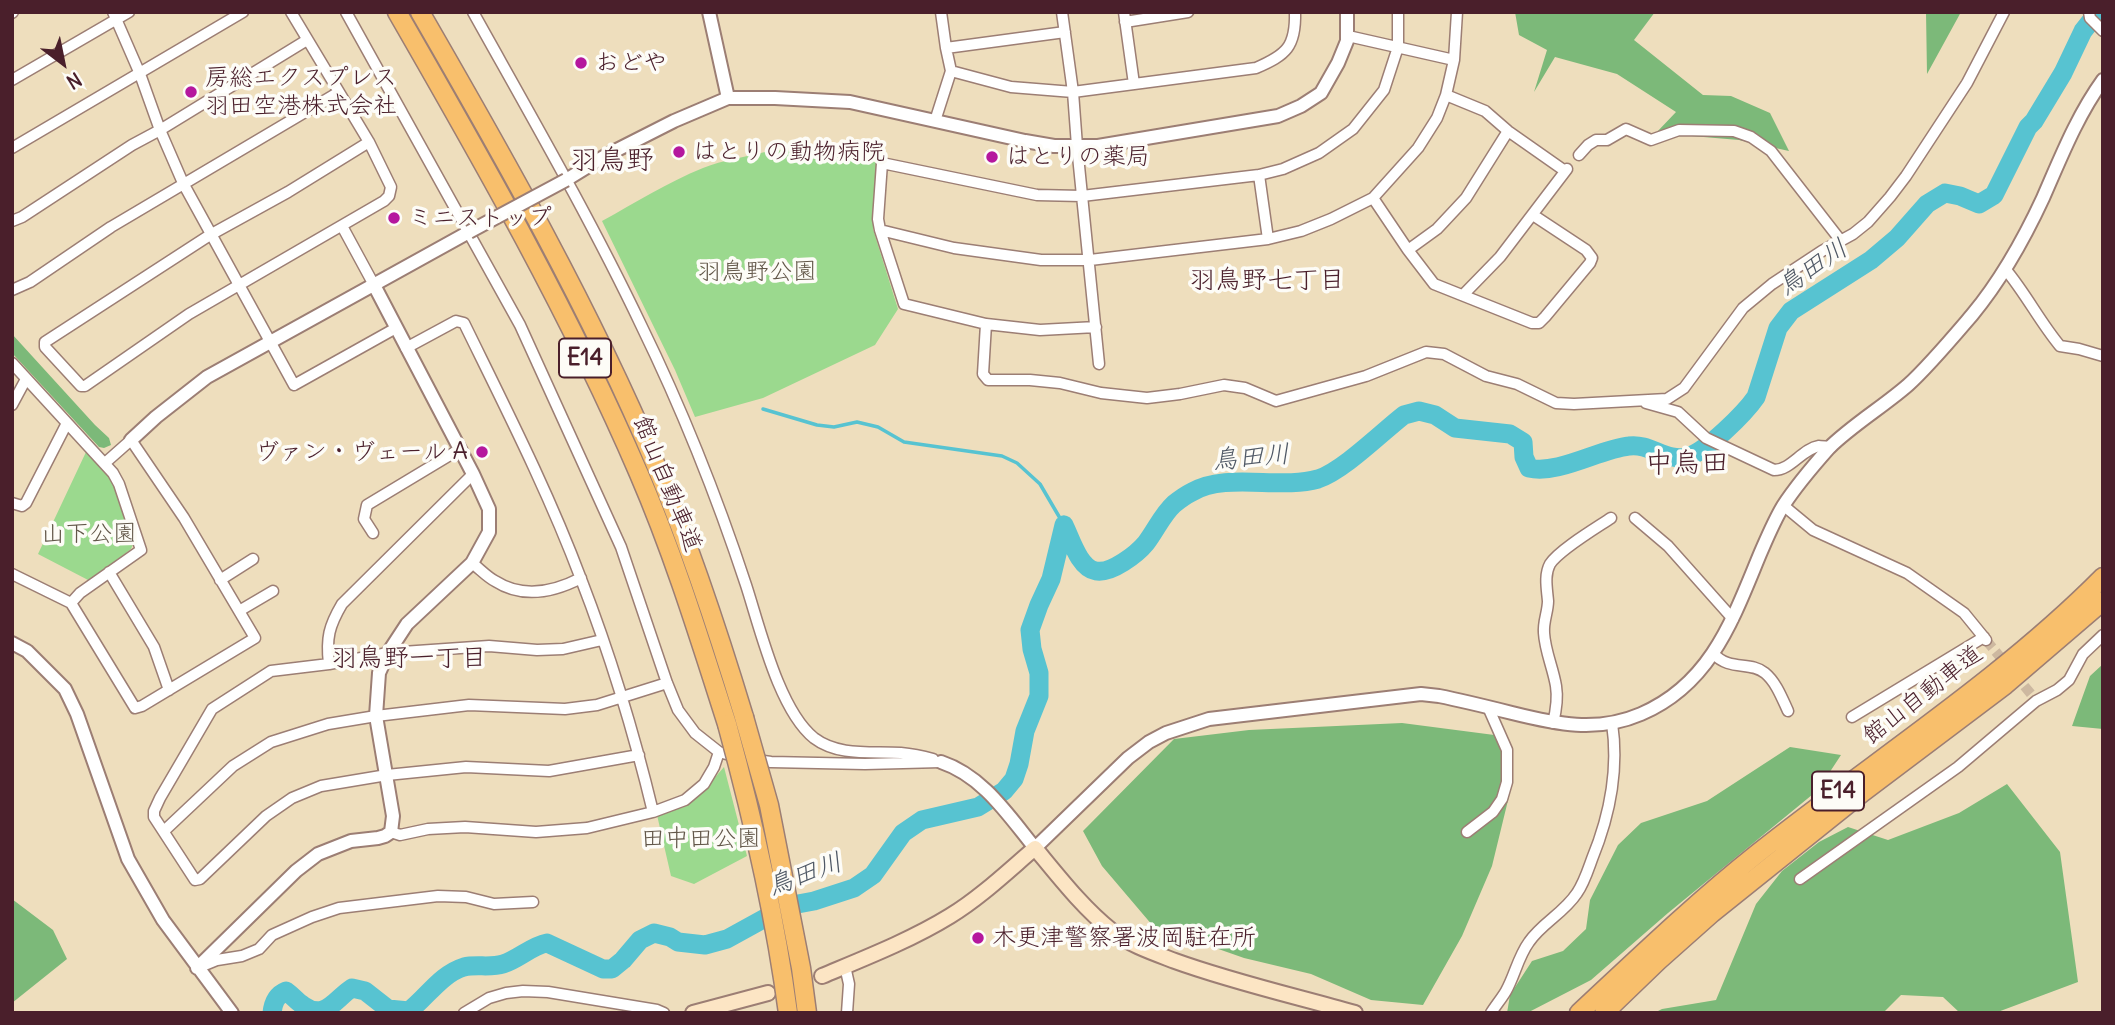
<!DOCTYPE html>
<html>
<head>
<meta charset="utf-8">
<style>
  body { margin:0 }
  #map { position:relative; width:2115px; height:1025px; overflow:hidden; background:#eedebd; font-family:Delius,sans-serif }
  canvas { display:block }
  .frame { position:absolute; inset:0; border:14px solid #4a1f2b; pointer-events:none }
  .north { position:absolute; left:28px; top:28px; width:70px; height:70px; -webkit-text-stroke:5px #fdfcf7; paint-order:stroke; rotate:148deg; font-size:19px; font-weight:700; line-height:28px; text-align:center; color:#4a1f2b }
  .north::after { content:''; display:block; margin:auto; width:24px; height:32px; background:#4a1f2b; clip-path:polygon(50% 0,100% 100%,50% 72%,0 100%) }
</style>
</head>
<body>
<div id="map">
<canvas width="2115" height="1025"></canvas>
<div class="frame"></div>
<div class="north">N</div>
</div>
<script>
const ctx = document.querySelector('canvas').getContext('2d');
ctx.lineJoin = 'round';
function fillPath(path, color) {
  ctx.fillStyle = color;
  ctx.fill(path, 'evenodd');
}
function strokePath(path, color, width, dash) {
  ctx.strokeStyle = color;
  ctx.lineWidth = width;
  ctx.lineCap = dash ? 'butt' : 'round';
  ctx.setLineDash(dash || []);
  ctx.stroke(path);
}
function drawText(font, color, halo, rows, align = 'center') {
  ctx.font = font + ' Delius,"Klee One",sans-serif';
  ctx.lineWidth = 7;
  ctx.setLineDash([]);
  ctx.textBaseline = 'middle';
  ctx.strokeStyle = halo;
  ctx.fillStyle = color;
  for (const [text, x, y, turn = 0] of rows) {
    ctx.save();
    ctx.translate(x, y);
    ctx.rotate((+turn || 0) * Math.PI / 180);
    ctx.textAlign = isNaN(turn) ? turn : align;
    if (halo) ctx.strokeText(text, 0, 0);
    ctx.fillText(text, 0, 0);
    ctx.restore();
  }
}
fillPath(new Path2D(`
  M798,151L838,154L876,162V172L879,177L873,229L898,309L875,345L763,398L695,417L675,370L602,221C635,203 668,182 703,168C723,160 745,157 765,152C775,149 788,151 798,151Z
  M86,452L111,479L134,542L131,549L90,581L38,554Z
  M724,767L747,856L694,884L671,876L657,815L684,807L697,798Z`), '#9bd98e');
fillPath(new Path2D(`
  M1515,12H1655L1634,40L1703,95L1731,96L1770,113L1789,151L1739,140L1656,133L1676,112L1617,74L1555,57L1534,92L1547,50L1519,35Z
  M1926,12H1961L1927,74Z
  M12,334L95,425L109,438L111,445L104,448L99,447L12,353Z
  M2103,664V729L2072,726L2090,676Z
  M1402,723L1502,736L1511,788L1492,866L1462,936L1423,1005L1371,1000L1311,974L1244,958L1153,926L1102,866L1083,831L1174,739L1249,730Z
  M1790,747L1841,755L1818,790L1668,913L1591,980L1527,1013H1507L1510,995L1532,961L1563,951L1586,929L1590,900L1618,845L1641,823L1707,801Z
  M2007,784L2060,852L2078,982L1995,1013H1960L1943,997L1901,995L1883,1013H1654L1662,1009L1716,1000L1756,904L1782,871L1819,842L1848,827L1888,840L1959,813Z
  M12,899L53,930L67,959L12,1003Z`), '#7cb979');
strokePath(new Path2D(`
  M763,409L817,425L834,427L857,422L878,427L904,442L1002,456L1017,463L1040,484L1064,525`), '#57c3d1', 3.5);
strokePath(new Path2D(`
  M1064,525C1071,539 1079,568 1096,571C1111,574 1137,554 1146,543C1156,530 1162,515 1174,504C1179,500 1186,495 1192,492C1226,472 1280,490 1318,479C1343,471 1382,432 1404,415L1419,411L1435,415L1455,428L1510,434L1523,442L1524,457L1529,468C1558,475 1600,449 1629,446C1650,443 1666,462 1687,457C1706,452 1745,413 1756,397L1778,328L1791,311L1871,260L1897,238L1927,204L1945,193L1960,196L1979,204L1994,195L2028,127L2034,121L2063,73L2083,31L2098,12
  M272,1013C273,1003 276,995 286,991C293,996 297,1002 304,1006C325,1021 336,998 352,988L365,991L388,1009L409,1011C427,997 441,974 464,967C476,964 491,968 503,964C519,959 531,946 547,943L603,969H612L623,960L640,940L654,933L670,937L678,942L705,945L727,939L787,906L814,901L854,888L873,875L903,833L922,820L978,807L1004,791L1014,779L1019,764L1025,731L1039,696V673L1032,649L1030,630L1039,605L1051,579L1064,525`), '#57c3d1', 19);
strokePath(new Path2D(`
  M1986,640L2031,694`), '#cdb8a0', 10, [10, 5]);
const minor = new Path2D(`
  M113,12L140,74L160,130L183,183L294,385L396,328
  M291,12L369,142L391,187L389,196L384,201L189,314L85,386H81L45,347V342L210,235L288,192L369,142
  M346,12L520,325L621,547L667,683L678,710L695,733L719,752L741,758L771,762L865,764L941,762
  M473,12C531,116 590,218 641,325C682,409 717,497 746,585C760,628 779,710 814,738C839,757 873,751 901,753C912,754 922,756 933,759
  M941,12L946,48
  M1062,12L1073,92L1077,146L1099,364
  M1124,12L1134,84
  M2089,12L2090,18L2103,31
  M12,13L13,12
  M1125,22L1188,12
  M1065,32L946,48L951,71L1011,87L1073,92L1256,68C1286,55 1296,47 1295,12
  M1348,36L1454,60
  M12,80L129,12
  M1446,95L1485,111L1508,131L1565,171
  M935,121L951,71
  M12,148L243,12
  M1579,155L1588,145L1596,140H1607L1626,129L1651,140L1679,130L1734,131L1751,137L1771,151L1841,241
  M1259,175L1268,239
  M1373,198L1408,250L1434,284L1532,323H1539L1545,317L1590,263L1592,258L1586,250L1533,215
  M12,221L22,217L132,145L160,130L307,40
  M342,226L374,285
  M880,230L954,248L1041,260H1090L1268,239L1301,231L1331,219L1373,198L1418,148L1437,118L1446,95L1454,60L1457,12
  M1408,250L1437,229L1466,198L1508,131
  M2006,270C2026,294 2040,322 2060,346L2079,349L2103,356
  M12,290L30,282L111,227L339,92
  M1463,295L1500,257L1567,169
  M986,324L983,374L988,380H1030L1060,383L1101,393L1147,398L1180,394L1224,385L1245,388L1276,401L1366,376L1426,352L1444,354L1486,376L1517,384L1556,403L1574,404L1667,399L1684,388L1743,308L1772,284L1822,251L1853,234L1868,222L1890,197L1906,176L1967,83L2004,12
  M1096,327L1040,330L986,324L904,304L880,230L878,219L882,163L1037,195L1082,196L1259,175L1283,169L1319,153L1353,129L1384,90L1398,47V12
  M406,348L456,321L464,323C505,407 548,491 581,579C610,654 634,733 653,812
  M12,363L113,473L119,484L141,550L80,593L71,603
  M1646,403L1678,412L1706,438L1774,470C1791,470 1802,449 1819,446C1820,446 1830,447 1831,447
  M12,405L26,379
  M12,503L22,506L26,503L67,423
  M1784,506L1813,530L1907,573L1964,613L1986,640
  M1635,518L1668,546L1733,619
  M373,533L364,519L367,505L460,449
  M472,563C480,569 487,577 495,581C523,599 554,592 581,578
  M109,572L154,647L169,690
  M12,574L71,603L135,708L142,706L255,638L184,518L131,440L105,463
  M220,580L253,559
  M239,611L273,591
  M602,640L563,649L537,650L489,646L388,653L329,664L271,671L212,709L160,798L154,811V817L195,880L200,879L266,816L292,798L321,786L387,775L466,767L549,771L639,755
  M1714,654C1729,671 1751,661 1765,673C1776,682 1782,698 1788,711
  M329,664C326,638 329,626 342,604L473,474
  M1852,717L1984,637
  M1553,723C1556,711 1558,698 1556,686C1553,668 1545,651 1544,633C1543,621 1548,612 1548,601C1547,589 1544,575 1550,564C1559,550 1596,528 1611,518
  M164,831L233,766L271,742L328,724L376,716L469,705L565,709L597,705L667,683
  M391,832L400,835L428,829L465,827L536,832L587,828L653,812L685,800L704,784L714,767L719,752
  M1467,832L1493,812L1502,799L1507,782V750L1488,707
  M1800,879L1958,767L2036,701L2057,690L2069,680L2083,654L2103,635
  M845,966L849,984L847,1013
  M200,967L217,960L242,956L259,949L272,935L312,917L339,908L438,896L466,897L494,904L533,902
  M464,1013L489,998L506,993L523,991L548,992L657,1010L664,1013
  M1491,1013C1496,1005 1502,998 1506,991C1515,975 1518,957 1529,942C1542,923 1564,913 1577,893C1584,883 1588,870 1592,859C1610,815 1619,770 1612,723`);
const tertiary = new Path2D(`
  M709,12L728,98
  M566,180L605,156L674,121L728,98H775L850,102L1025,141L1054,146H1098L1278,116L1301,106L1321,93L1338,63L1347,41V12
  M131,440L156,417L207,377L469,232
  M12,643L27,651L65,689L77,714L128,859L163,920L232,1013
  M941,762C983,776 1008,815 1035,848L1128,758L1149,742L1166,733L1209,719L1421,694L1439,696C1464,701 1488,707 1512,713C1556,724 1597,733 1641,714C1711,684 1733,619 1760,554C1767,538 1774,521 1783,506C1796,486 1813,466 1829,448C1851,426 1884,406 1908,385C1928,367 1954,336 1972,315C2001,280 2024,239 2043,198C2061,157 2077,116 2103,80
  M197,968L296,871L318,854L351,841L378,838L385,836L391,832L393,816L376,716L379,673L388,653L407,624L472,563L489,532V509L473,474L374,285`);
const secondary = new Path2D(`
  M822,976C865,958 911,940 950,916C981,897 1008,871 1035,848C1059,877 1083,908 1112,931C1130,945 1154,953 1175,961C1233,982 1295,996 1355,1013
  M693,1013L768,993`);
const motorway = new Path2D(`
  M397,12C484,163 570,314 639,474C674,555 700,640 727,724
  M420,12C505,159 589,307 655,463C690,546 718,631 744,717
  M1579,1013C1638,958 1695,903 1758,853C1871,763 2001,680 2103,577
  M1604,1013L1658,961L1712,913L1863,792L2005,685L2103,601`);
strokePath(minor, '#9c7e74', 13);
strokePath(tertiary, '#9c7e74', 16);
strokePath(secondary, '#9c7e74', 18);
strokePath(motorway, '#9c7e74', 21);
strokePath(minor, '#fff', 10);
strokePath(tertiary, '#fff', 12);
strokePath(secondary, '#fce5c4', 14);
strokePath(motorway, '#f8bf6c', 18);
const tertiaryBridge = new Path2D(`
  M469,232L566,180`);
const motorwayBridge = new Path2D(`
  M744,717L769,805L801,968L807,1013
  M727,724C753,819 775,915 788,1013`);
strokePath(tertiaryBridge, '#9c7e74', 16, []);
strokePath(motorwayBridge, '#9c7e74', 21, []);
strokePath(tertiaryBridge, '#fff', 12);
strokePath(motorwayBridge, '#f8bf6c', 18);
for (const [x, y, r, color] of [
  [581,63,7,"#b5179e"],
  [191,92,7,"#b5179e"],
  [679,152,7,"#b5179e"],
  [992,157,7,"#b5179e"],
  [394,218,7,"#b5179e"],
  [482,452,7,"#b5179e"],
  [978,938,7,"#b5179e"]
]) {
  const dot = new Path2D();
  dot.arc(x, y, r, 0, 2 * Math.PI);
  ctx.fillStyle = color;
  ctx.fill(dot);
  strokePath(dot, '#fdfcf7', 2.5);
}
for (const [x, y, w] of [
  [585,358,52],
  [1838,791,52]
]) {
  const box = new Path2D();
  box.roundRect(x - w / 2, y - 19.5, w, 39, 5);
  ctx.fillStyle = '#fdfcf7';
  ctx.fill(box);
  strokePath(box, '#4a1f2b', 2);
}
drawText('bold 23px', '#4a1f2b', null, [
  ["E14",585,358],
  ["E14",1838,791]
]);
drawText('24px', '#4a1f2b', '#fdfcf7', [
  ["おどや",595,63],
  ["房総エクスプレス",205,78],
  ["羽田空港株式会社",205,106],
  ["はとりの動物病院",693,152],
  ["はとりの薬局",1006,157],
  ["ミニストップ",408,218],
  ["ヴァン・ヴェール A",468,452,"right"],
  ["木更津警察署波岡駐在所",992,938]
], 'left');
drawText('24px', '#625749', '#fdfcf7', [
  ["羽鳥野公園",757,272],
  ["山下公園",89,534],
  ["田中田公園",701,839]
]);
drawText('24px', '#4a1f2b', '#fdfcf7', [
  ["館山自動車道",667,484,68],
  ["館山自動車道",1923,695,-38]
]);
drawText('italic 26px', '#4f5865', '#fdfcf7', [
  ["鳥田川",1813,268,-34],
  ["鳥田川",1251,458,-5],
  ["鳥田川",805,875,-20]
]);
drawText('26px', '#4a1f2b', '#fdfcf7', [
  ["羽鳥野七丁目",1267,281],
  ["羽鳥野一丁目",409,659]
]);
drawText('28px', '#4a1f2b', '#fdfcf7', [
  ["羽鳥野",612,161],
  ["中烏田",1687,464]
]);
</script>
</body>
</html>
